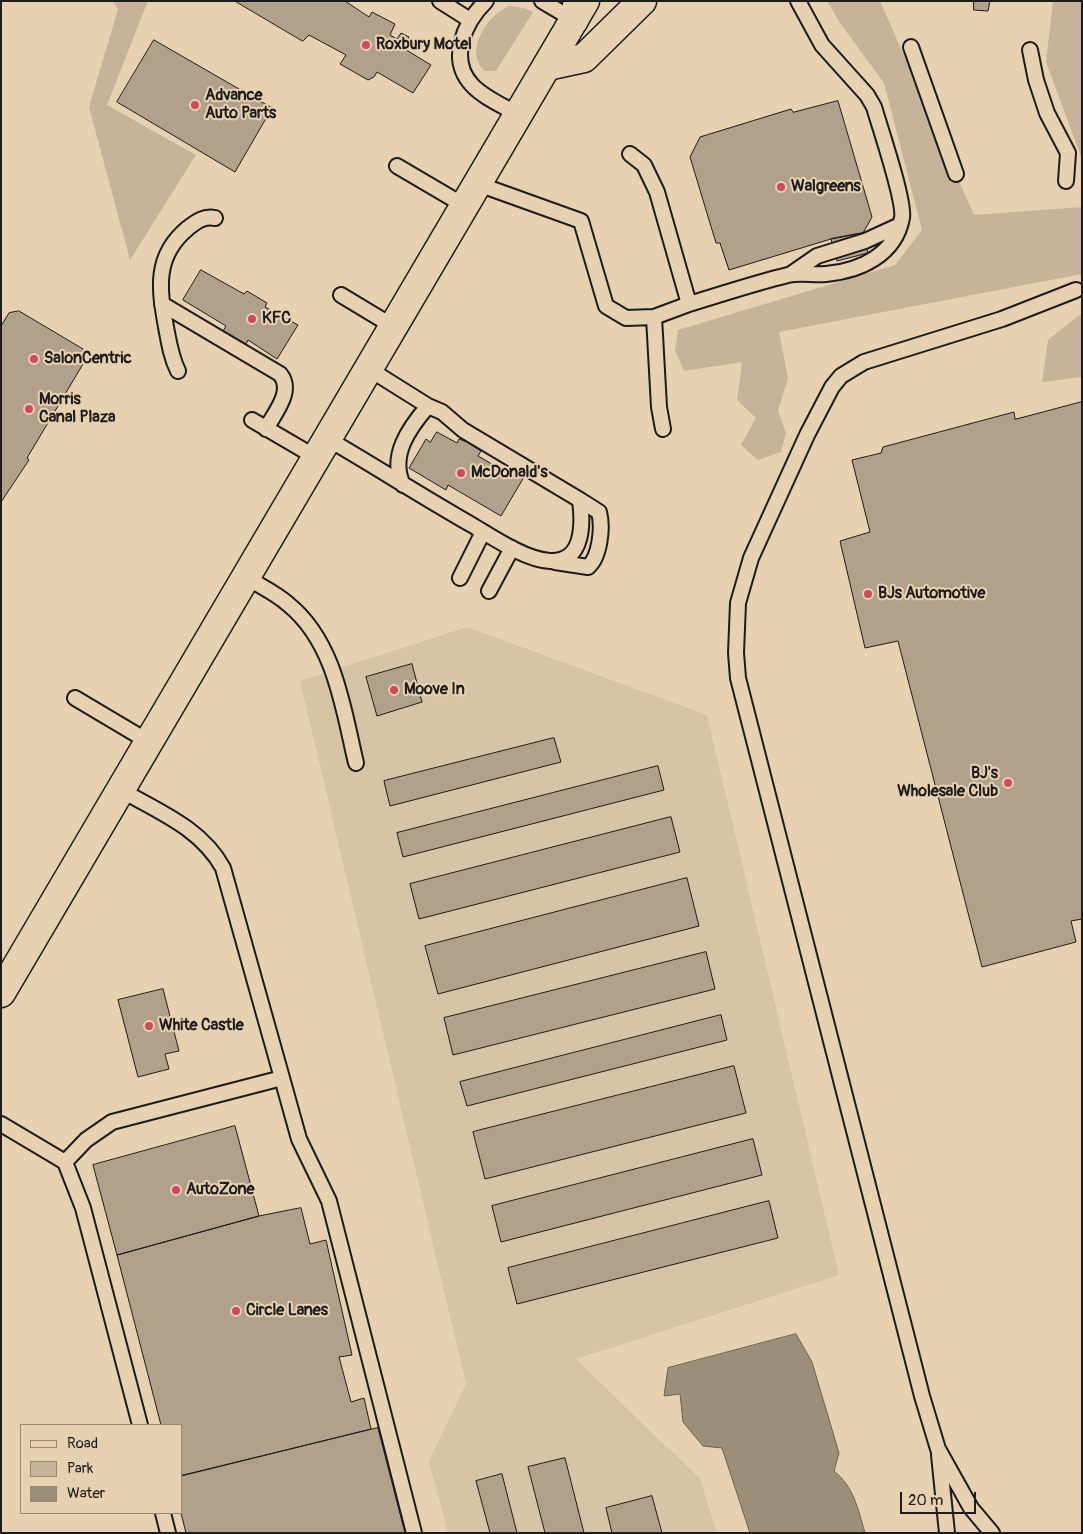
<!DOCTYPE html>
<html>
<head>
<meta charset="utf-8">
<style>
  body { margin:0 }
  #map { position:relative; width:1083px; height:1534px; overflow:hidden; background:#e7d1b1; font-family:Pangolin,sans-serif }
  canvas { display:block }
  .frame { position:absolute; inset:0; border:2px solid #1c1c1c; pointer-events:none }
  .legend { position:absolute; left:20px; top:1424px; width:162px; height:90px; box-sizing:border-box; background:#e7d1b1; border:1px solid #968975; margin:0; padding:6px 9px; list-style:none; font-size:15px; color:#1c1c1c }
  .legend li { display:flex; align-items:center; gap:10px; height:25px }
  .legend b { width:25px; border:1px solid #968975 }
  .scale { position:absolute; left:900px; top:1492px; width:76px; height:22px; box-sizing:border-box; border:2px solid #1c1c1c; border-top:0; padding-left:6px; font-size:15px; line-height:18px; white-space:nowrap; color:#1c1c1c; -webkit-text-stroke:4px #e7d1b1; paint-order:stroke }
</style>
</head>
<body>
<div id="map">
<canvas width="1083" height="1534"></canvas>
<div class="frame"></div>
<ul class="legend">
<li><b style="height:6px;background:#e7d1b1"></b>Road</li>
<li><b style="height:14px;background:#c6b399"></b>Park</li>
<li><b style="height:14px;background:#9c8f7a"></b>Water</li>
</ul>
<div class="scale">20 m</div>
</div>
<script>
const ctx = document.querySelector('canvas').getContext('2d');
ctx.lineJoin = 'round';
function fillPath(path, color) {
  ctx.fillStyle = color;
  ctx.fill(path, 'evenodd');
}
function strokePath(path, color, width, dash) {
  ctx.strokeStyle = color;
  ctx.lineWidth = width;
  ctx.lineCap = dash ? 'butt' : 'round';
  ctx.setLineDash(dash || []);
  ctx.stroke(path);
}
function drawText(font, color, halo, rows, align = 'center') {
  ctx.font = font + ' Pangolin,sans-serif';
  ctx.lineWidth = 4;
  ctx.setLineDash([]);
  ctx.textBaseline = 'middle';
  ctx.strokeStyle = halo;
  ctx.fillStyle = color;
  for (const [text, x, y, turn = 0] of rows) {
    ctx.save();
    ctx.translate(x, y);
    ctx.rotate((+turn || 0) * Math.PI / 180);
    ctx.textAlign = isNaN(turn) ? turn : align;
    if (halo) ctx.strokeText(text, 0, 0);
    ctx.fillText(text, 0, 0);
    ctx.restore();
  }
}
fillPath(new Path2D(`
  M467,627L707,715L839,1275L576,1359L700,1479L717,1533H448L429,1461L466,1384L300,681Z`), '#d7c3a5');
fillPath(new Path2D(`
  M113,1H148L107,105L196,155L130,260L89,107L118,9Z
  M827,1H880L974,215L1082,207V274L779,332L788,378L778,411L786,433L781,452L758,460L741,445L756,418L737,400L742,362L684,371L675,351L678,330L895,265L922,230L884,83L840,23Z
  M1053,1H1082V159L1046,62Z
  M509,6L524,8L533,12L496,71H485C463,51 488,15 509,6Z
  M1082,313V377L1042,382L1048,340Z`), '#c6b399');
const water = new Path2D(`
  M796,1334L812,1362L839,1453L834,1471C854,1487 858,1509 865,1533H750L722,1448L703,1446L683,1422L680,1394L664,1396L668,1368Z`);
fillPath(water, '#9c8f7a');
strokePath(water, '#696154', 1);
const building = new Path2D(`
  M235,1H345L369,17L372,12L395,24L390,35L397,39L401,33L409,37L403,48L431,65L413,93L377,72L374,77L368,80L340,64L346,55L309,35L303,41Z
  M974,1H990L988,11L974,10Z
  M154,40L272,108L235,172L117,102Z
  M838,101L872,217L863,233L831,239L729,270L720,243H716L690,157L700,137L791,109L793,112Z
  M863,233L868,253L837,261L831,239Z
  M201,270L244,294L247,291L267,303L265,307L298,325L277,359L248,340L246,344L223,331L226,326L183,300Z
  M19,311L83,349L86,359L27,458L29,460L1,502V326L9,313Z
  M1082,402V919L1071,921L1076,942L982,967L898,641L865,648L840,541L870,532L852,460L881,453L883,447L1014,412L1015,419Z
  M437,432L457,443L459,439L467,442L481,451L478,456L511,475L513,470L524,477L501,516L448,485L446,490L409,468L426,439L430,442Z
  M412,664L422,702L377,716L366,677Z
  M554,738L561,762L390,806L384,781Z
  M658,766L664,790L403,857L397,833Z
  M671,817L680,852L419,919L410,884Z
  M687,878L699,926L438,994L425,946Z
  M706,952L715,989L453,1055L444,1018Z
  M163,989L179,1051L165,1054L169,1069L138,1077L118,1000Z
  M721,1015L727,1040L467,1106L460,1082Z
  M734,1066L746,1113L485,1179L473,1132Z
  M235,1126L259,1216L117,1255L93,1165Z
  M753,1139L762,1175L501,1242L492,1206Z
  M769,1201L778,1238L517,1304L508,1268Z
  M301,1208L310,1244L326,1240L352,1355L339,1357L351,1402L364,1398L371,1429L181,1476V1425H161L117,1255L259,1216Z
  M378,1428L405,1533H186L181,1513V1476Z
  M565,1458L584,1533H545L528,1467Z
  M502,1474L517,1533H490L476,1481Z
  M652,1496L662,1533H612L606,1508Z`);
fillPath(building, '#b1a18a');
strokePath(building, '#1c1c1c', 1);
const lane = new Path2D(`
  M440,1L470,20
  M486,1C464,23 448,59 472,85C484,98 504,106 519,115
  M542,1L574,20
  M911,47L956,174
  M1030,50L1036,80L1047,113L1068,153L1066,181
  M630,154L644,165L657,192L689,304L654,317L659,407L663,429
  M397,166L465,206
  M478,184L581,221L606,306L626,318L654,317
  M791,274L817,256L865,241L900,225
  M341,295L394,327
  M162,304L280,374C294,391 275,412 266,429
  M689,304C722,294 755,283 788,275C800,272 813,275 826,274C860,271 895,255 902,218C905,201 880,128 874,107L867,95L822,45L798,1
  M178,371C171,357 169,343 166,327C159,289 154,256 188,228C197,221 204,216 215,218
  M252,420L317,458
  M328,439C376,467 423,497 472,525C492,537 526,560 550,561C584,563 583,523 580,500L463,430L442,412L428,406L369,369
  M403,485C389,456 409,428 428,406
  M555,562L588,567C600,557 603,527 599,512L580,500
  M246,577C260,586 276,593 288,604C335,642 343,708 356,763
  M460,578L483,532
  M489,591L512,548
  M75,698L149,742
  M282,1078L299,1139L329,1201L414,1533
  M1,1124L65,1162L83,1208L140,1425
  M65,1162L86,1140L112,1122L282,1078L223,868C201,828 159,812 121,790
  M939,1455L947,1533
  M163,1513L168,1533
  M992,1533L971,1508L938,1449L922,1396L738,678L736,653L738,603L751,558L807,435L832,387L841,376L864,362L1002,319L1076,290`);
const primary = new Path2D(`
  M1,993L585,1`);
const highway = new Path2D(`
  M574,20L578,1
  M547,66L584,58L642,1`);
strokePath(lane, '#1c1c1c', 18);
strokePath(primary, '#1c1c1c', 31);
strokePath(highway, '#1c1c1c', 31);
strokePath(lane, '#e7d1b1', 14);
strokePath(primary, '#e7d1b1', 28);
strokePath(highway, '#e7d1b1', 28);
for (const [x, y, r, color] of [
  [366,45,5,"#d1495b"],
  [195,105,5,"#d1495b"],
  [781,187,5,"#d1495b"],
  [252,319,5,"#d1495b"],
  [34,359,5,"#d1495b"],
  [29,409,5,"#d1495b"],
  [461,473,5,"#d1495b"],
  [868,594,5,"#d1495b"],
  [394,690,5,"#d1495b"],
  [1008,783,5,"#d1495b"],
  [149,1026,5,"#d1495b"],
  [176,1190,5,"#d1495b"],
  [236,1311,5,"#d1495b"]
]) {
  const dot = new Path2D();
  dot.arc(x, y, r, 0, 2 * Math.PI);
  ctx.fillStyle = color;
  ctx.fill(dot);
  strokePath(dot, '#e7d1b1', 2);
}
drawText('bold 16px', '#1c1c1c', '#e7d1b1', [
  ["Roxbury Motel",376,45],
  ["Advance",205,96],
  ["Auto Parts",205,114],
  ["Walgreens",791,187],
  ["KFC",262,319],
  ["SalonCentric",44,359],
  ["Morris",39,400],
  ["Canal Plaza",39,418],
  ["McDonald's",471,473],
  ["BJs Automotive",878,594],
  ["Moove In",404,690],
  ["BJ's",998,774,"right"],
  ["Wholesale Club",998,792,"right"],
  ["White Castle",159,1026],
  ["AutoZone",186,1190],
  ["Circle Lanes",246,1311]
], 'left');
</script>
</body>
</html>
